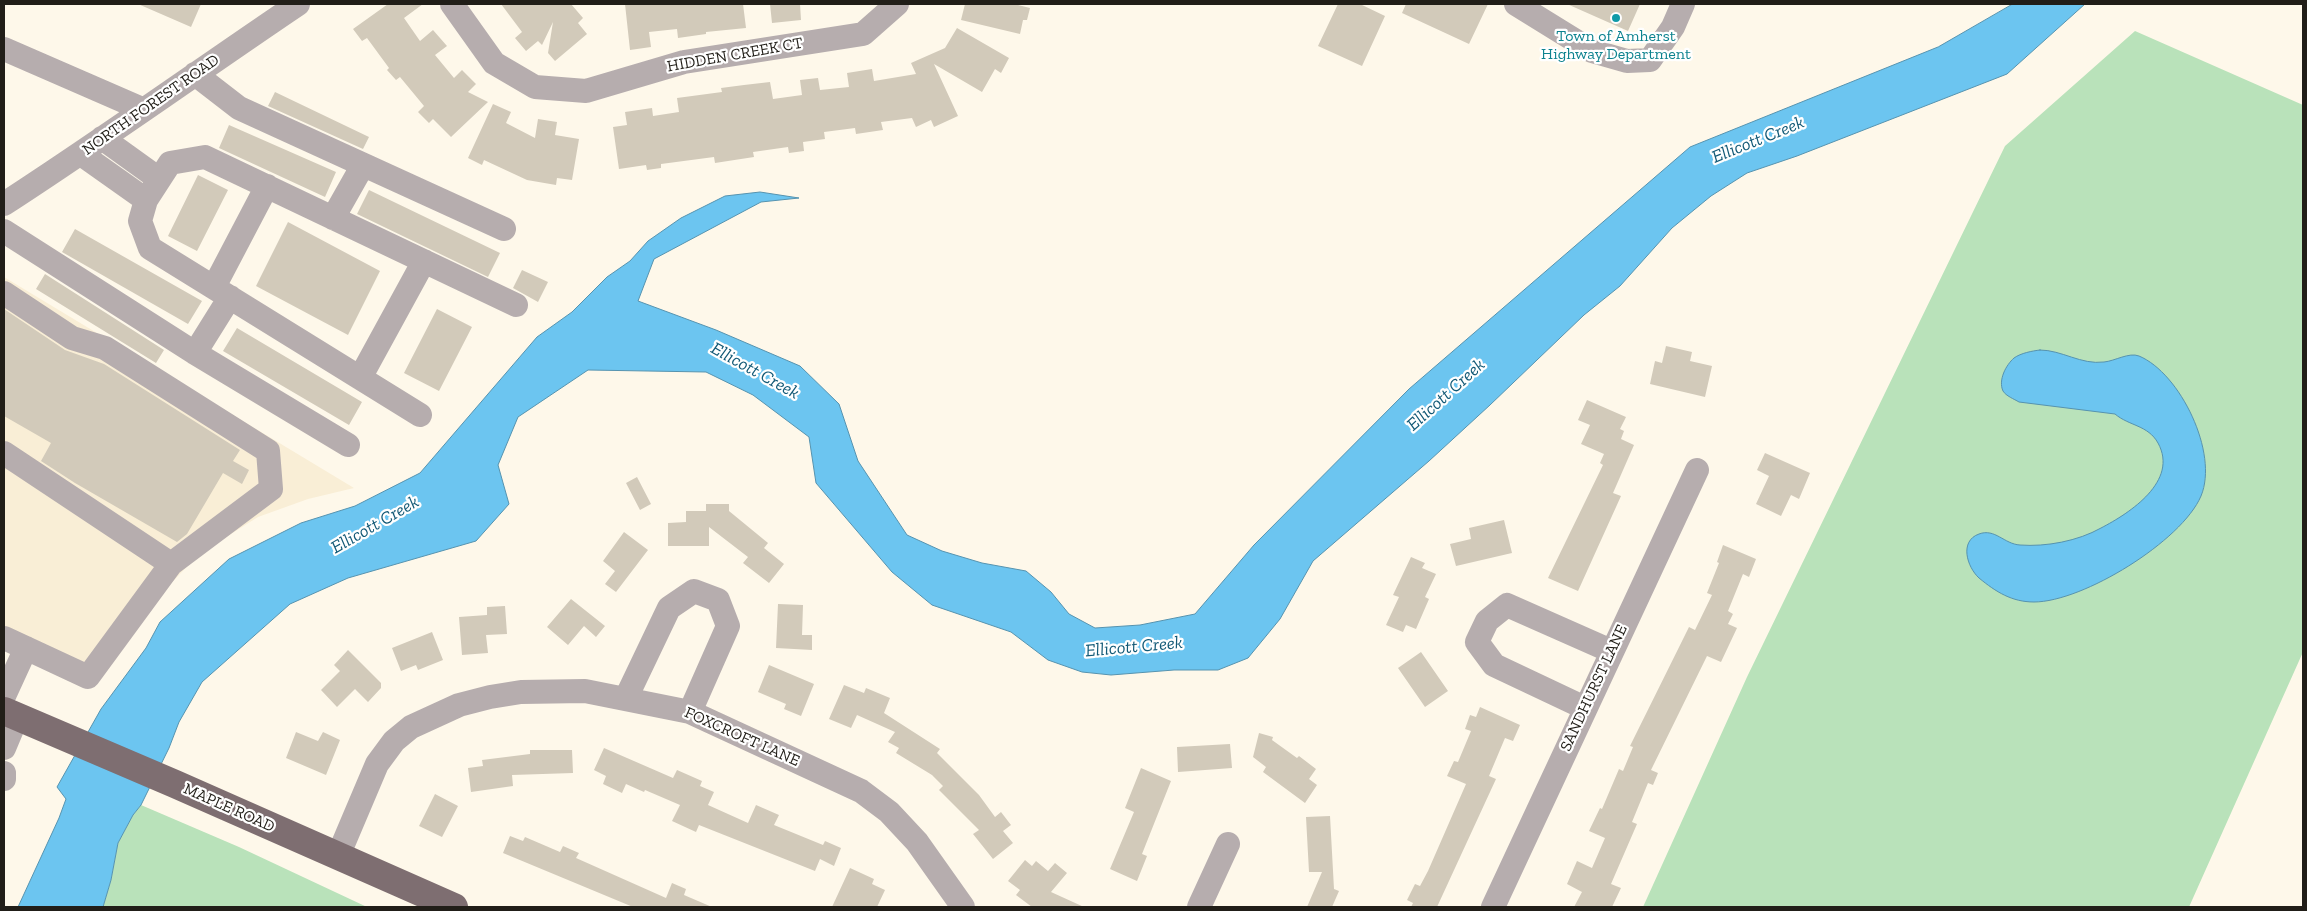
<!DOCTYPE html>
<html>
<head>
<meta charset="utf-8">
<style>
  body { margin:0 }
  #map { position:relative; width:2307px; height:911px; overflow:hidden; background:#fef8ea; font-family:"Zilla Slab",serif }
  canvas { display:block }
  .frame { position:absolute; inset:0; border:5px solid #211e18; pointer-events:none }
</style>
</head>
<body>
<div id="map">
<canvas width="2307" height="911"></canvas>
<div class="frame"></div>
</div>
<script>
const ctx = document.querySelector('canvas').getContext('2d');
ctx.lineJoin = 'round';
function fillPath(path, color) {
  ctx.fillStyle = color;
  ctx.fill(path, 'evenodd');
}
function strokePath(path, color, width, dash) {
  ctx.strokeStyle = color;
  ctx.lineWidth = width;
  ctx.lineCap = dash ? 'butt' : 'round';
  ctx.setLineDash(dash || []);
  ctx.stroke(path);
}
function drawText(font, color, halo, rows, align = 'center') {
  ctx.font = font + ' "Zilla Slab",serif';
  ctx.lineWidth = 4.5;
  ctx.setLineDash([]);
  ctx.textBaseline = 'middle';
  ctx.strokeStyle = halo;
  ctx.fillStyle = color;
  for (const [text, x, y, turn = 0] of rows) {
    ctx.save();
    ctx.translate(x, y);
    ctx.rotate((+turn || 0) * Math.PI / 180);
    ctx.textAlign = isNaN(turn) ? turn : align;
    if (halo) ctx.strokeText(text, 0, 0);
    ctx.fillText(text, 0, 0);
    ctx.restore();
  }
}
fillPath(new Path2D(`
  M4,277L354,488L308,499L258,517L199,554L136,620L87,685L4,649Z`), '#f9eed6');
fillPath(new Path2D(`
  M2135,31L2303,105V652L2189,907H1643L1747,677L2005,146Z
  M141,805L239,847L367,907H103L111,880L118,843L133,815Z`), '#b9e2ba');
const water = new Path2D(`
  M2013,4H2085L2007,74L1797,156L1747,173L1711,196L1672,228L1620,286L1584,315L1490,405L1429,461L1313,561L1280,619L1248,658L1218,670H1174L1111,675L1082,672L1048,660L1011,632L932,605L892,572L816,483L809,437L753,395L706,372L588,370L518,417L498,465L509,504L476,541L348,578L290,604L202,682L179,722L169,748L141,805L133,815L118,843L111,880L103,907H18L59,818L66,799L57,787L101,709L146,648L160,622L229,559L301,523L355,506L420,473L537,337L572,312L607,277L630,261L648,241L681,218L725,196L760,192L799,198L761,202L654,259L638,301L716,330L800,366L839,404L858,461L907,535L942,551L982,563L1026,571L1051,592L1069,614L1095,628L1140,625L1195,614L1254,545L1409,389L1690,147L1938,47Z
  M2040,350C2062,350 2081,365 2104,362C2115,361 2129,352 2139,356C2180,373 2219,453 2201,496C2182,541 2083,602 2034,602C2012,602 1996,592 1979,578C1967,567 1959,541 1979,534C1995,528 2004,544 2020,545C2046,547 2078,541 2101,528C2130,513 2179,481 2158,443C2148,425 2129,426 2115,414L2019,402C2014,399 2006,396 2003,391C1998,380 2006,365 2014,358C2021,353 2032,351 2040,350Z`);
fillPath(water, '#6cc5f0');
strokePath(water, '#5693af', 1);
fillPath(new Path2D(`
  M138,4H201L191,27Z
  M388,4H423L404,18L420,41L433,30L447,46L435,55L454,78L462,70L476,84L468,92L488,102L451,137L433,119L429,123L418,112L424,106L400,77L396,80L387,70L389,68L367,38L362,41L353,29Z
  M501,4H571L583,18L578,23L587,34L555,61L548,53L553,22L542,45L538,41L526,51L515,38L522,32Z
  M625,4H743L746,28L706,32V34L678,38L677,29L649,32L651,47L630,50Z
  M770,4H800L801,20L772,23Z
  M965,4H1014L1030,8L1027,20H1023L1020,34L961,20Z
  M1338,4H1360L1385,16L1362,66L1318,46Z
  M1406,4H1488L1469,44L1402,13Z
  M1567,4H1640L1628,31Z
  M957,28L1009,58L1001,73L995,69L982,92L934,64L958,116L934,127L931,120L916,127L912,118L881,122L883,130L856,134L855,128L824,132L825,139L803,142L804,151L789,153L788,147L753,152L754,157L715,163L714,157L661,164V168L647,170L646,165L619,169L613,127L627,125L625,112L652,108L653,116L679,112L677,98L722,92L721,88L744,85L770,82L773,99L802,95L800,80L818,78L820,90L849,87L847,73L872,69L874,81L916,74L911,63L945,48Z
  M275,92L369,137L363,149L268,106Z
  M493,104L511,112L506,123L535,138L538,119L557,122L555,135L579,139L572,180L557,178L556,185L527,180L484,160L482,165L468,158Z
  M229,125L336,172L325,197L219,148Z
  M198,175L228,190L197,251L168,236Z
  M369,190L500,253L488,277L357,214Z
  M288,222L380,271L348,335L256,286Z
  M75,229L202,301L188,324L62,252Z
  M522,270L548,282L538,302L513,288Z
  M45,274L164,350L156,363L36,289Z
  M4,309L65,350L104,364L240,450L233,461L249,470L242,484L223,473L187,534L177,542L75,483L41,461L51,443L4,416Z
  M437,309L472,327L439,391L404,373Z
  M237,328L362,402L349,425L223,351Z
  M1666,346L1692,352L1690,361L1712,366L1705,397L1650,384L1655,361L1662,363Z
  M1587,400L1626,417L1620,429L1624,431L1621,439L1634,445L1613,493L1621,496L1578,591L1548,578L1603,465L1600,463L1604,454L1581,444L1590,425L1578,420Z
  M1765,453L1810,473L1799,499L1791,495L1781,516L1756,504L1769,476L1757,470Z
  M637,477L651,504L640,510L626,483Z
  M706,504H729V511L768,543L764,548L784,564L769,583L743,563L748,557L709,527V546H668V523L686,522V511H706Z
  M1504,520L1512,553L1456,566L1450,544L1471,539L1469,528Z
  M624,532L648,550L616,592L605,584L615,571L603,561Z
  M1723,545L1756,559L1749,577L1743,574L1728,611L1733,614L1728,624L1737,628L1721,662L1707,656L1651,770L1658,773L1653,785L1648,783L1632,822L1637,824L1611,884L1621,888L1612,907H1574L1582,892L1567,884L1577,861L1592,868L1605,838L1589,831L1600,808L1602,809L1619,769L1623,771L1633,747L1630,746L1689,627L1695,630L1712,595L1707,593L1719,563L1717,562Z
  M1411,557L1425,563L1422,568L1436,574L1425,597L1429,599L1416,629L1406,625L1403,632L1386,625L1399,597L1393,595Z
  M571,599L605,626L596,637L584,626L568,645L547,627Z
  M778,604L803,605L802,635H812V650L776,648Z
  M505,606L507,634L486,635L488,653L462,655L459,617L487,615V607Z
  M432,632L443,660L418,670L416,665L401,671L392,648Z
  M348,650L381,683V688L368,702L355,689L337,707L321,690L340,671L334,665Z
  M1421,652L1448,691L1425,707L1398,668Z
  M769,665L814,684L801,716L784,709L786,704L758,692Z
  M844,685L864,693L866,688L890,698L884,713L940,749L937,753L979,795L995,817L1001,812L1011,825L1003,831L1013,843L993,859L973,834L979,830L939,790L943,786L932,775L896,753L899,748L888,742L895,732L857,715L851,728L829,719Z
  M1480,707L1520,725L1513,741L1505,738L1489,776L1496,779L1437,907H1411L1413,903L1407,900L1415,884L1420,886L1428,871L1466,784L1447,776L1454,761L1458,762L1471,731L1465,729L1470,715L1476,717Z
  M296,732L318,741L323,732L340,740L326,775L286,758Z
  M1259,733L1273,737L1272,740L1297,758L1299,756L1316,769L1309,779L1317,785L1305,803L1263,772L1266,767L1253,757Z
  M1230,744L1232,768L1178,772L1177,747Z
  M604,748L673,778L677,770L702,781L700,786L714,792L708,805L748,823L756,805L779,815L774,825L823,845L825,841L841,848L834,866L820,859L815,871L699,825L696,832L672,821L680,805L645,790L644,792L626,784L622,793L603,784L606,776L594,770Z
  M530,750H572L573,773L512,775L513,786L471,792L468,768L483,766L482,760L530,754Z
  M1141,768L1171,781L1142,854L1147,856L1137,881L1110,869L1134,812L1125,808Z
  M435,794L458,806L442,837L419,826Z
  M1330,816L1334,889L1339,891L1332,907H1307L1322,872H1309L1306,817Z
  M510,836L523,841L525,837L560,852L563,846L579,853L576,858L666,898L672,883L686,889L684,895L712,907H633L503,853Z
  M1025,860L1032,866L1036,861L1048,871L1055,863L1067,873L1051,892L1084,907H1032L1016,895L1020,890L1008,881Z
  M850,868L874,879L872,884L885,890L877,907H832Z`), '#d2caba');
strokePath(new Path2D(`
  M452,4L494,63L535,87L586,91L684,62L863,34L897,4
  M1516,4L1592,51L1627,61L1650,60L1673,27L1683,4
  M4,49L142,109
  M195,74L239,108L504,229
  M102,138L159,179
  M81,154L146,200
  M4,204C103,140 200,70 298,4
  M333,218L363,165
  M4,231L195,353L348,445
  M214,287L267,186
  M4,293L72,338L105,348L268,451L271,489L171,564
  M195,353L230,297
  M360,378L424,261
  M420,415L150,248L140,221L146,200L170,163L205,157L516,305
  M4,453L171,564L88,677L4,638
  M4,696L26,648
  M626,698L669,608L694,591L718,600L728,626L690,712
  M1585,708L1494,665L1477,642L1487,621L1507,605L1611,651
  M4,748L17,717
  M4,773V779
  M338,856L377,764L394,741L411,727L459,705L490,697L521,692L585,691L690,712L861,791L889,812L917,842L963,907
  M1199,907L1228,844
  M1493,907L1697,470`), '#b6adae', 24);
strokePath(new Path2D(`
  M4,711L175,784L454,907`), '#7e6e71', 28);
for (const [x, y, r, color] of [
  [1616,18,5,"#0f9aa8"]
]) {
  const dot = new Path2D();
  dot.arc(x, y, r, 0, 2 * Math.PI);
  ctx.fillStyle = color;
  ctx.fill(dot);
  strokePath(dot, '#fff', 2);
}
drawText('16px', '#0d838f', '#fff', [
  ["Town of Amherst",1616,36],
  ["Highway Department",1616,54]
]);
drawText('16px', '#211e18', '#fff', [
  ["HIDDEN CREEK CT",735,55,-10],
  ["NORTH FOREST ROAD",151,105,-35],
  ["SANDHURST LANE",1594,688,-65],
  ["FOXCROFT LANE",742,737,24],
  ["MAPLE ROAD",229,808,24]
]);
drawText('italic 18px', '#125976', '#fff', [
  ["Ellicott Creek",1758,140,-22],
  ["Ellicott Creek",755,371,29],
  ["Ellicott Creek",1446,395,-42],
  ["Ellicott Creek",375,525,-30],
  ["Ellicott Creek",1134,647,-5]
]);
</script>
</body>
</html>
